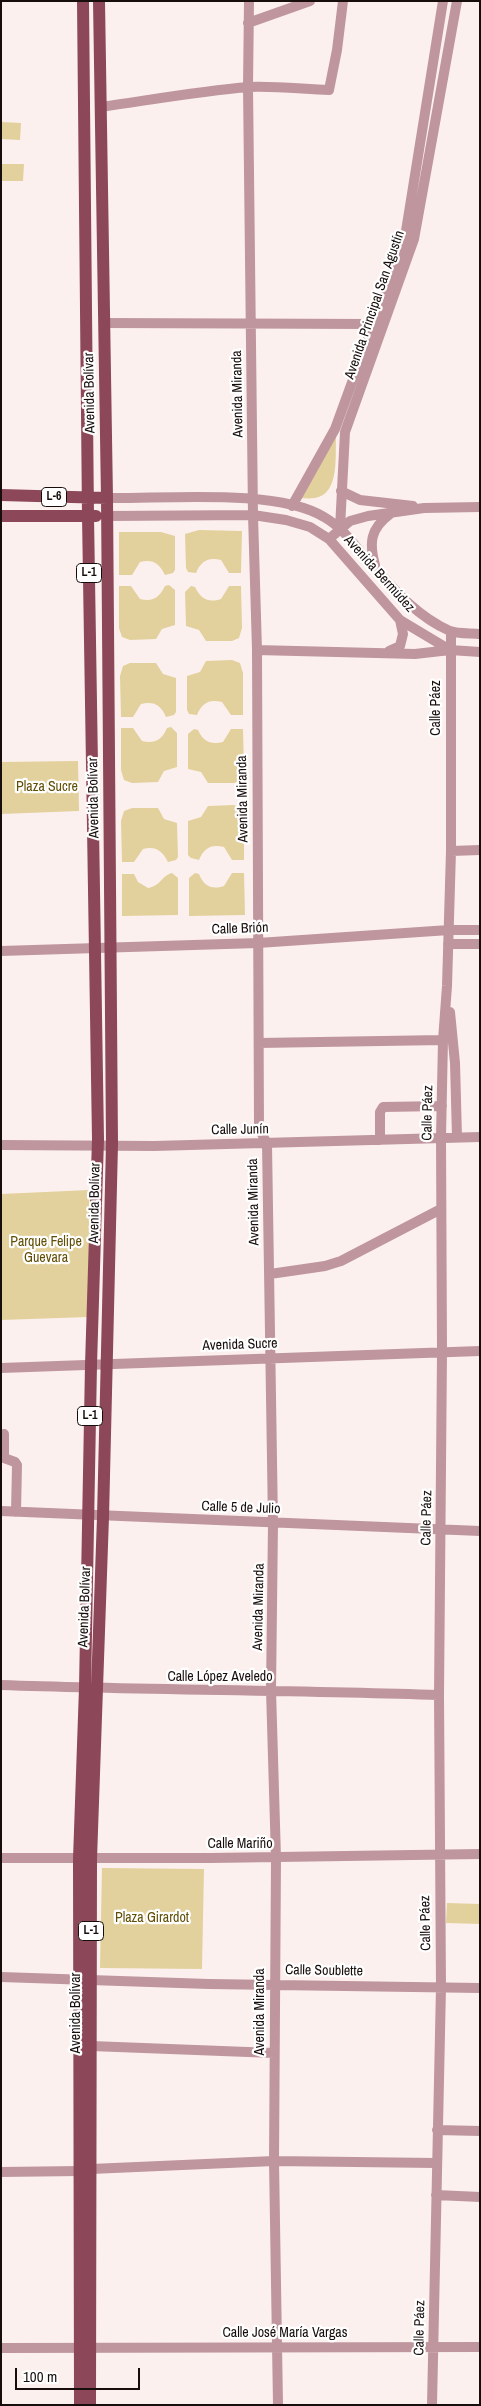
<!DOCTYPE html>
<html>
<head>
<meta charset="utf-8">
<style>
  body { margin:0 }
  #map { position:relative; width:481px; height:2406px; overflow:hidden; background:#fcf0ee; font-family:"Archivo Narrow",sans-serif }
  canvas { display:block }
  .frame { position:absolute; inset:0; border:2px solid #170e0c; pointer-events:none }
  .scale { position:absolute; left:15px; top:2368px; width:125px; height:22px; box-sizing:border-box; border:2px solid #170e0c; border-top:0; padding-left:6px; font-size:15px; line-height:18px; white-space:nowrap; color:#170e0c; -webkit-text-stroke:4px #fff; paint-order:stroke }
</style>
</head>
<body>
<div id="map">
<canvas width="481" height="2406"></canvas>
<div class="frame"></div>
<div class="scale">100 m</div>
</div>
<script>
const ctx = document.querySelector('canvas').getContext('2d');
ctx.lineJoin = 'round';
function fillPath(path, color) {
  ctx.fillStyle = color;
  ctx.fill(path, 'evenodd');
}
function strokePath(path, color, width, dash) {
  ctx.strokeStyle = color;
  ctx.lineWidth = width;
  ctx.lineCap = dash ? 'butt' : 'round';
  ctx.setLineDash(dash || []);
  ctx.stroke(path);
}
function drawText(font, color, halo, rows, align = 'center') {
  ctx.font = font + ' "Archivo Narrow",sans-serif';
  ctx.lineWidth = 4.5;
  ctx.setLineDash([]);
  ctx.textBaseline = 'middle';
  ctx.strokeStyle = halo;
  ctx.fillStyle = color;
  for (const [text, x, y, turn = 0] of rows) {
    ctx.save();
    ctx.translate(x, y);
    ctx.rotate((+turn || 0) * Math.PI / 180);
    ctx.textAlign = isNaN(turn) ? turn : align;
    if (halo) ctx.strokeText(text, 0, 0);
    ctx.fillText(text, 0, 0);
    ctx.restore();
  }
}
fillPath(new Path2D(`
  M1,122L21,123L20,140L1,139Z
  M1,164H24L23,181H1Z
  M336,437C335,455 340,494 315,498C310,499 304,498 299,498Z
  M199,530L242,531L241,573H229L221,560C208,557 201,561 196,573L188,572L186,568L185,534Z
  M119,532H161L175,536V570L173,573L165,575C159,563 153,559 140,562L132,575H119Z
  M169,585L175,590V625L162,629L156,639L130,640L122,637L119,628V586H131L140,599C153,602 159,598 165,586Z
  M191,586L195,587C201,599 208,603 221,599L229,586H241L242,628L239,638L232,641H206L199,630L186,626L185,592Z
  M232,660L240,663L243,673V715H231L222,702C209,699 202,703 197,715L189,714L187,710V676L200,672L206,661Z
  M130,663H156L163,674L176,678V712L174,715L166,717C161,705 154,701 141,704L133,717H121L120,676L123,666Z
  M171,727L177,733V767L164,771L158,782L132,783L124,780L121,770V728H133L142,741C155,744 162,740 167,728Z
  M194,729L198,730C203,741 210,745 223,742L231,729H243L244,770L242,780L234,783H208L201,772L188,769V734Z
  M78,761L79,811L1,814V762Z
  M234,805L241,808L244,818V860H232L224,847C211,844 204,848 199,860L191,858L188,855V821L201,817L208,806Z
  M132,808H158L164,819L177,823L178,857L176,860L168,862C162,850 155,846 143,849L134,862H122L121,821L124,811Z
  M172,873L178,878V915L122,916V874H134L138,882L148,888C161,886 162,875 172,873Z
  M195,873L199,874C204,886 211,890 224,886L232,873H244L245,915L189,916V878Z
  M89,1190L90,1240L88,1317L1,1320V1194Z
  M102,1868L204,1869L202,1969L100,1968Z
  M447,1903L480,1904V1924L446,1923Z`), '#e2d19c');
strokePath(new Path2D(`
  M249,1L248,87L253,515L257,650L259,1128L267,1144L273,1523L271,1690L276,1858L274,2161L278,2405
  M248,23L310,1
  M101,107C150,100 200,91 249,87C276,86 302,89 329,90L337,50L343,1
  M104,323L372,324
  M341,491L360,500L413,506
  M107,498C164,499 277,488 324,517C340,526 351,540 362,554C388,582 413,615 450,631C458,634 471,633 480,634
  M292,506L335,429L405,237L443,1
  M107,516L253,515L286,520L310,527L329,539L400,620L450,650L480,652
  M340,528L345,432L414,239L457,1
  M329,539L350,521L368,516L424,508L480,507
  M375,565C369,543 370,529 390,514
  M257,650L415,654L450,650
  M389,651L400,646L403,634L400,620
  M451,851L480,850
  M448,944H480
  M1,951L258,943L449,930H480
  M450,1012L455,1063L457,1137
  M259,1043L443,1040
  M380,1140V1112L383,1107L442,1106
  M1,1145L154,1146L480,1137
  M270,1274L325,1266L341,1261L441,1209
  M1,1368L480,1351
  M4,1434V1458L15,1462L17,1465L16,1512
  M1,1511L480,1531
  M1,1685C147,1690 293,1690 439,1695
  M1,1858H211L480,1854
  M1,1977L209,1984L480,1988
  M91,2046L274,2053
  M437,2130L480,2131
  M91,2169L274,2161L436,2163
  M1,2172L80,2171
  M436,2195L480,2197
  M1,2348L480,2347
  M432,2405L441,1987L439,1695L442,1352L441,1137L443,1040L447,986L451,851V632`), '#bf969e', 10);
strokePath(new Path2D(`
  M1,495L107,498
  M1,516H96
  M80,2405L79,1859L85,1688L91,1365L98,1139L88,516L83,1
  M90,2405L91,1859L103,1517L112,1144L107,498L99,1`), '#8c4759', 12);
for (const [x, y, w] of [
  [54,497,25],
  [89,573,25],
  [90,1416,25],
  [91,1931,25]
]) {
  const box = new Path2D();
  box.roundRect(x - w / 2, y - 9.5, w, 19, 4);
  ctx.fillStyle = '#fff';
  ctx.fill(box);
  strokePath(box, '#170e0c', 1);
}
drawText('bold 12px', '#170e0c', null, [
  ["L-6",54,497],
  ["L-1",89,573],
  ["L-1",90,1416],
  ["L-1",91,1931]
]);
drawText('14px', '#170e0c', '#fff', [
  ["Avenida Principal San Agustín",375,305,-71],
  ["Avenida Bolívar",90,393,-91],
  ["Avenida Miranda",238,394,-91],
  ["Avenida Bermúdez",379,574,48],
  ["Calle Páez",436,708,-90],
  ["Avenida Bolívar",94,798,-91],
  ["Avenida Miranda",243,799,-91],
  ["Calle Brión",240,929,-2],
  ["Calle Páez",428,1113,-89],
  ["Calle Junín",240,1130,-1],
  ["Avenida Miranda",254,1202,-91],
  ["Avenida Bolívar",95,1203,-89],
  ["Avenida Sucre",240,1345,-2],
  ["Calle 5 de Julio",241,1508,2],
  ["Calle Páez",427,1518,-89],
  ["Avenida Bolívar",85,1607,-88],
  ["Avenida Miranda",259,1607,-89],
  ["Calle López Aveledo",220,1677],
  ["Calle Mariño",240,1844],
  ["Calle Páez",426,1923,-91],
  ["Calle Soublette",324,1971,1],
  ["Avenida Miranda",260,2012,-90],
  ["Avenida Bolívar",76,2013,-90],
  ["Calle Páez",420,2328,-89],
  ["Calle José María Vargas",285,2333]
]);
drawText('14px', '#614e06', '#fff', [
  ["Plaza Sucre",47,787],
  ["Parque Felipe",46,1242],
  ["Guevara",46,1258],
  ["Plaza Girardot",152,1918]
]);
</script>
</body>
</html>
